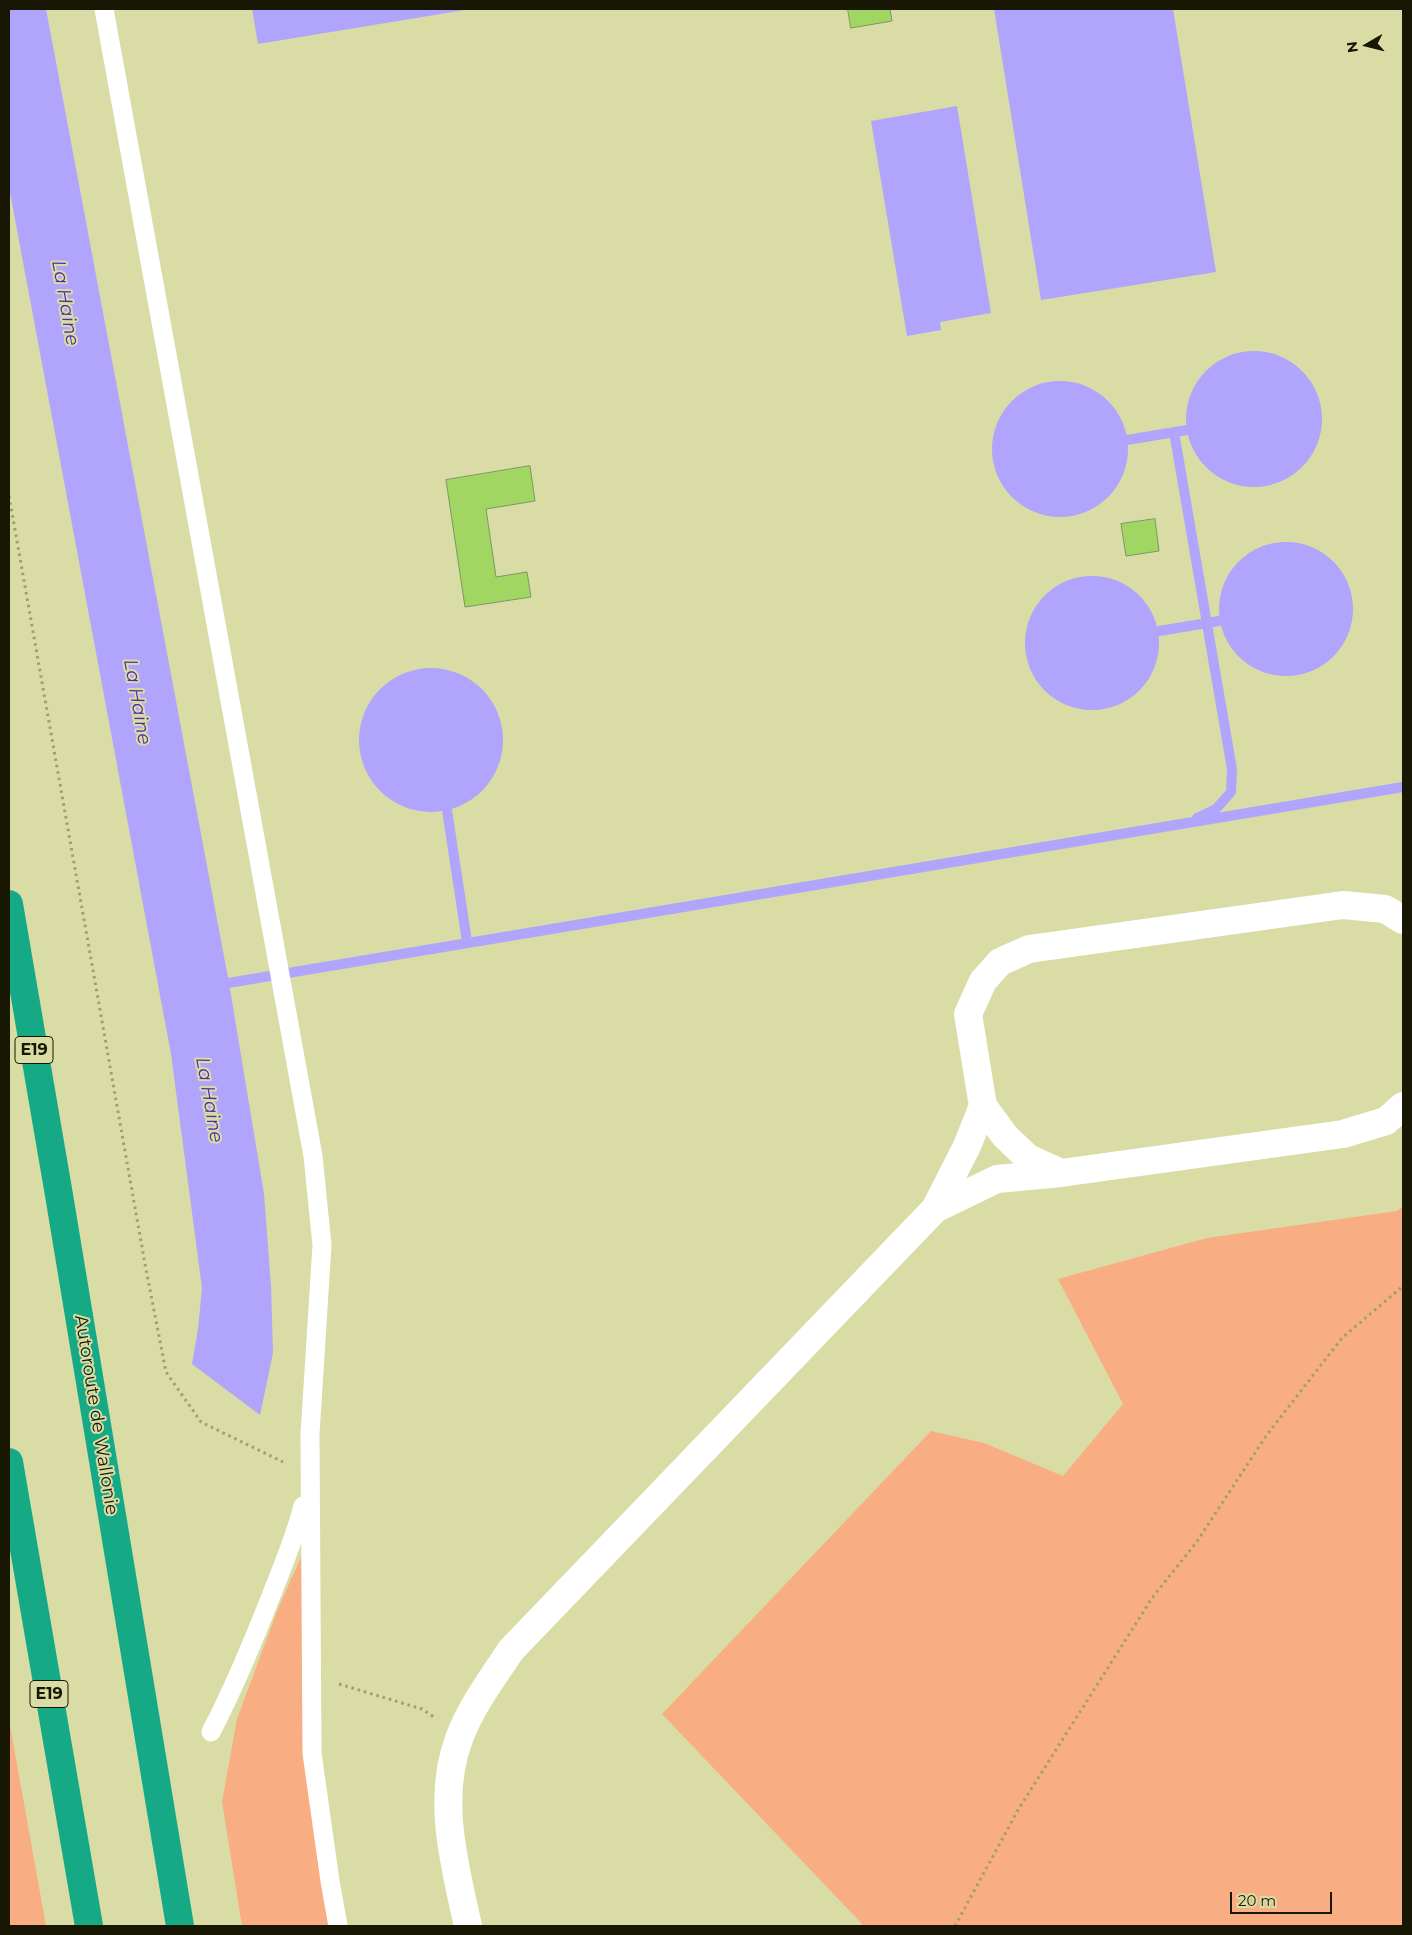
<!DOCTYPE html>
<html>
<head>
<meta charset="utf-8">
<style>
  body { margin:0 }
  #map { position:relative; width:1412px; height:1935px; overflow:hidden; background:#dadca5; font-family:Montserrat,sans-serif }
  canvas { display:block }
  .frame { position:absolute; inset:0; border:10px solid #171703; pointer-events:none }
  .north { position:absolute; left:1342px; top:20px; width:50px; height:50px; -webkit-text-stroke:4px #dadca5; paint-order:stroke; rotate:262deg; font-size:14px; font-weight:700; line-height:20px; text-align:center; color:#171703 }
  .north::after { content:''; display:block; margin:auto; width:18px; height:22px; background:#171703; clip-path:polygon(50% 0,100% 100%,50% 72%,0 100%) }
  .scale { position:absolute; left:1230px; top:1892px; width:102px; height:22px; box-sizing:border-box; border:2px solid #171703; border-top:0; padding-left:6px; font-size:15px; line-height:18px; white-space:nowrap; color:#171703; -webkit-text-stroke:4px #dadca5; paint-order:stroke }
</style>
</head>
<body>
<div id="map">
<canvas width="1412" height="1935"></canvas>
<div class="frame"></div>
<div class="north">N</div>
<div class="scale">20 m</div>
</div>
<script>
const ctx = document.querySelector('canvas').getContext('2d');
ctx.lineJoin = 'round';
function fillPath(path, color) {
  ctx.fillStyle = color;
  ctx.fill(path, 'evenodd');
}
function strokePath(path, color, width, dash) {
  ctx.strokeStyle = color;
  ctx.lineWidth = width;
  ctx.lineCap = dash ? 'butt' : 'round';
  ctx.setLineDash(dash || []);
  ctx.stroke(path);
}
function drawText(font, color, halo, rows, align = 'center') {
  ctx.font = font + ' Montserrat,sans-serif';
  ctx.lineWidth = 4;
  ctx.setLineDash([]);
  ctx.textBaseline = 'middle';
  ctx.strokeStyle = halo;
  ctx.fillStyle = color;
  for (const [text, x, y, turn = 0] of rows) {
    ctx.save();
    ctx.translate(x, y);
    ctx.rotate((+turn || 0) * Math.PI / 180);
    ctx.textAlign = isNaN(turn) ? turn : align;
    if (halo) ctx.strokeText(text, 0, 0);
    ctx.fillText(text, 0, 0);
    ctx.restore();
  }
}
fillPath(new Path2D(`
  M1403,1207V1926H864L662,1714L931,1431L984,1443L1063,1476L1123,1404L1058,1279L1207,1238L1397,1211Z
  M301,1557L332,1926H242L222,1802L237,1719L278,1609Z
  M9,1720L46,1926H9Z`), '#f8ad83');
fillPath(new Path2D(`
  M9,9H46L229,983L264,1194L271,1286L273,1353L260,1415L192,1364L198,1329L202,1288L171,1054L9,187Z
  M252,9H471L258,44Z
  M994,9H1173L1216,272L1041,300Z
  M957,106L991,313L940,322L941,330L907,336L871,121Z
  M1186 419a68 68 0 1 1 136 0a68 68 0 1 1-136 0Z
  M992 449a68 68 0 1 1 136 0a68 68 0 1 1-136 0Z
  M1219 609a67 67 0 1 1 134 0a67 67 0 1 1-134 0Z
  M1025 643a67 67 0 1 1 134 0a67 67 0 1 1-134 0Z
  M359 740a72 72 0 1 1 144 0a72 72 0 1 1-144 0Z`), '#b0a4fc');
strokePath(new Path2D(`
  M1174,432L1232,769L1231,792L1216,809L1197,818
  M1127,440L1187,430
  M1159,631L1219,621
  M447,810L467,942
  M216,985L1403,787`), '#b0a4fc', 10);
const building = new Path2D(`
  M848,9H890L892,21L851,28Z
  M530,466L535,501L486,509L496,577L527,572L531,597L465,607L446,480Z
  M1155,519L1159,551L1126,556L1121,524Z`);
fillPath(building, '#a2d663');
strokePath(building, '#7e9566', 1);
strokePath(new Path2D(`
  M9,496L145,1264L166,1372L201,1422L283,1462
  M339,1684L422,1709L434,1717
  M955,1926L1018,1810L1152,1598L1196,1543L1266,1436L1342,1338L1403,1286`), '#9d9e72', 3, [2.5, 4]);
strokePath(new Path2D(`
  M104,9L313,1156L322,1245L310,1434L312,1753L330,1881L338,1926
  M211,1732C234,1688 253,1642 271,1596C283,1566 295,1537 303,1506`), '#fff', 19);
strokePath(new Path2D(`
  M983,1106L1005,1136L1028,1158L1059,1172
  M935,1209L997,1179L1061,1173L1343,1134L1386,1121L1403,1106
  M468,1926C455,1866 436,1799 459,1739C471,1706 492,1679 511,1650L935,1209L967,1146L983,1106L968,1014L983,981L1000,962L1029,949L1343,905L1385,909L1403,920`), '#fff', 28);
strokePath(new Path2D(`
  M9,904L59,1195L180,1926
  M9,1462L89,1926`), '#15aa85', 28);
for (const [x, y, w] of [
  [34,1050,38],
  [49,1694,38]
]) {
  const box = new Path2D();
  box.roundRect(x - w / 2, y - 13.5, w, 27, 4);
  ctx.fillStyle = '#dadca5';
  ctx.fill(box);
  strokePath(box, '#171703', 1);
}
drawText('bold 16px', '#171703', null, [
  ["E19",34,1050],
  ["E19",49,1694]
]);
drawText('18px', '#171703', '#dadca5', [
  ["Autoroute de Wallonie",96,1415,81]
]);
drawText('italic 19px', '#512da9', '#dadca5', [
  ["La Haine",65,303,80],
  ["La Haine",137,702,80],
  ["La Haine",209,1100,80]
]);
</script>
</body>
</html>
